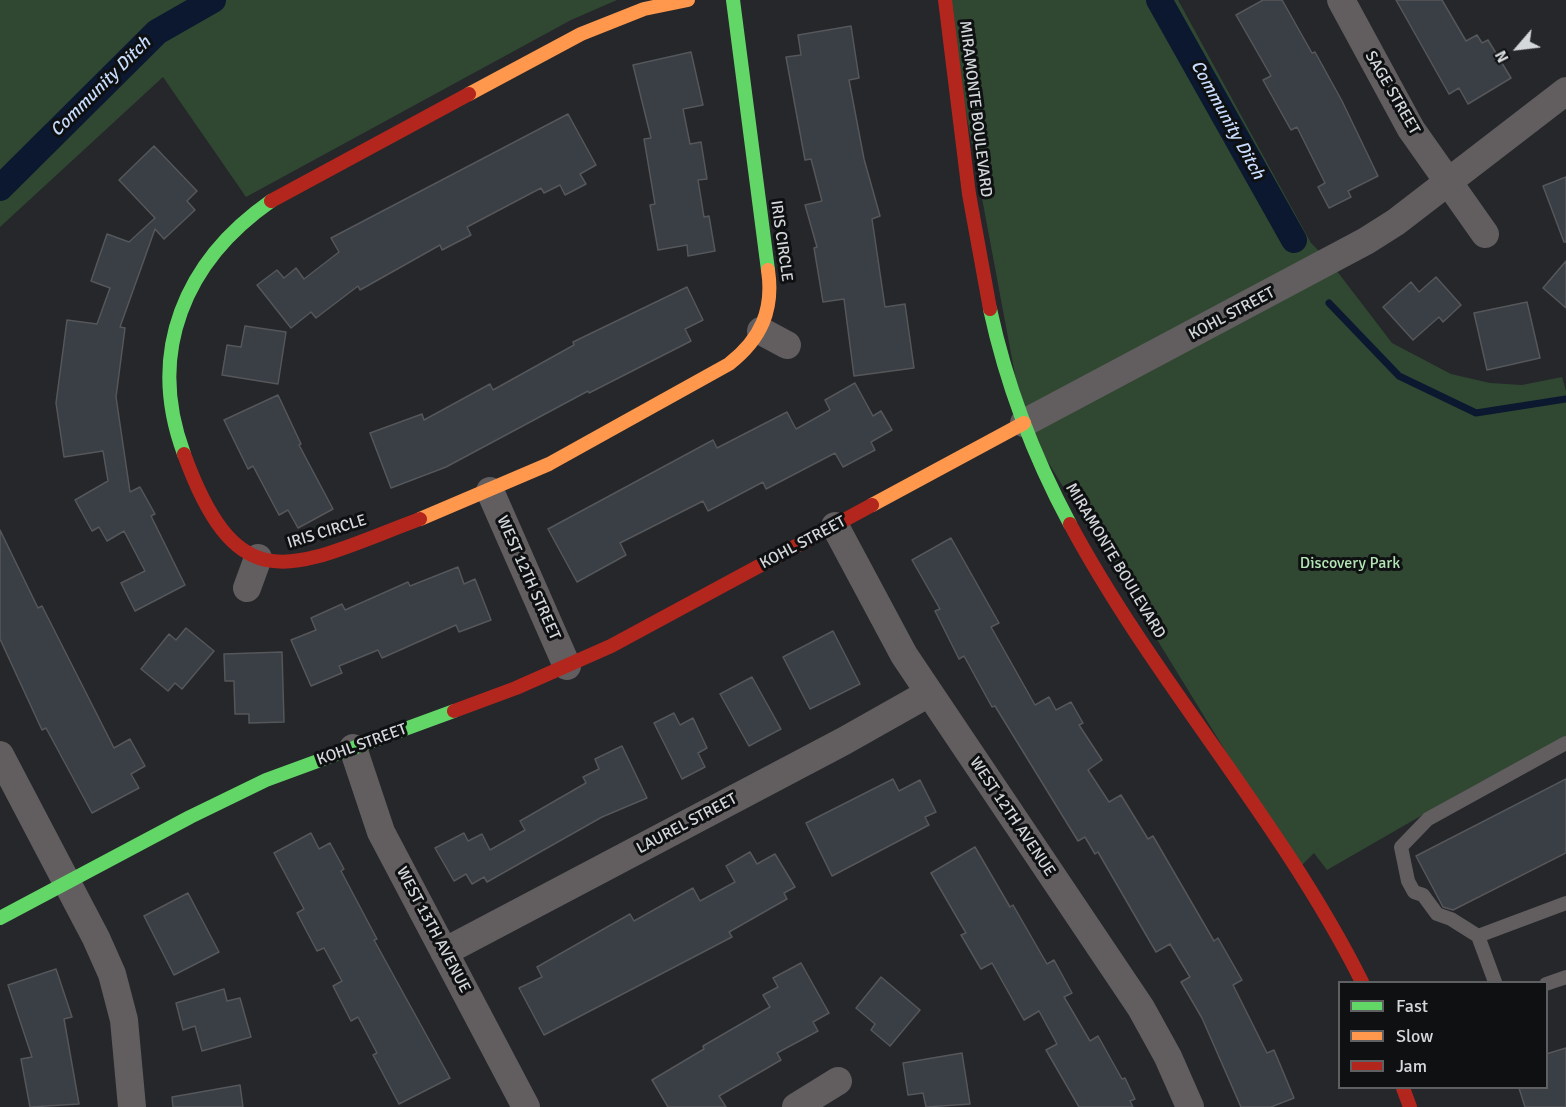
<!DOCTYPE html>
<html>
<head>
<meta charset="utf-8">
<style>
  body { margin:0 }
  #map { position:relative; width:1566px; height:1107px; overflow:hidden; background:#25272a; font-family:Signika,sans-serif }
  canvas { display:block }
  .legend { position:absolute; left:1338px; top:981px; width:210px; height:108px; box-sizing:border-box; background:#0e1012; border:2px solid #5e6062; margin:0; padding:8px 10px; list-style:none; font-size:18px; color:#d5d8db }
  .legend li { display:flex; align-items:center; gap:12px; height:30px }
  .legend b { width:30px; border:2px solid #5e6062 }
  .north { position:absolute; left:1488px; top:18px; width:60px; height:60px; -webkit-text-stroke:4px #0e1012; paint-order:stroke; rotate:242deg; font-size:16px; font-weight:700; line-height:24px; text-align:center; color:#d5d8db }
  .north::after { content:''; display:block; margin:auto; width:21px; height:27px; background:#d5d8db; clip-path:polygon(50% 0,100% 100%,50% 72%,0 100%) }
</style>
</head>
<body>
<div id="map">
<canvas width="1566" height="1107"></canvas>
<ul class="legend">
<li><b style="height:8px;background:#63d668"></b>Fast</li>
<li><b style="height:8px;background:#ff974d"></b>Slow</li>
<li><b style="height:8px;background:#b3261e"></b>Jam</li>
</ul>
<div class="north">N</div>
</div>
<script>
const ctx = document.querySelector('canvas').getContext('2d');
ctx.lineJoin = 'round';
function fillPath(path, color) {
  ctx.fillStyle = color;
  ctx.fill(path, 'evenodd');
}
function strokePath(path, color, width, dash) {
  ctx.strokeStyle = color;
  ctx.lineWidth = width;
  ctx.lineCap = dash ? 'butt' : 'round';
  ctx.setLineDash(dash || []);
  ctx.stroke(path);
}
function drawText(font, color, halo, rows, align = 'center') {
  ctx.font = font + ' Signika,sans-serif';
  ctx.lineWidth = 6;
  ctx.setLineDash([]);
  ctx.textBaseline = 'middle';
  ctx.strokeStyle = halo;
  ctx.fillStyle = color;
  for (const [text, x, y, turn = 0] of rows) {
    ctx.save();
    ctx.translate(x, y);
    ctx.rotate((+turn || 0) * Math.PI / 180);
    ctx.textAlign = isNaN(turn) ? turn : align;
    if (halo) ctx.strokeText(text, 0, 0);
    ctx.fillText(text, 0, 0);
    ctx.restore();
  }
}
fillPath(new Path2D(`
  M0,0H617L571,20L246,197L163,77L0,227Z
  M945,0H1178L1311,243L1330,262L1392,343L1451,374L1490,383L1522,385L1562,377L1566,391V736L1466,790L1327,870L1314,853L1298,869L1024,423Z`), '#304832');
strokePath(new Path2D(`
  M1329,303L1399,376L1476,413L1566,399`), '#0b182f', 7);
strokePath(new Path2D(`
  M1159,0L1294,240
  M0,188L157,32L213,0`), '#0b182f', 26);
const building = new Path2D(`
  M1263,0H1282L1312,53L1315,52L1342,101L1378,176L1348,191L1351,197L1329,208L1318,187L1325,183L1297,127L1291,130L1263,80L1271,76L1236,15Z
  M1396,0H1442L1466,41L1477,35L1482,43L1488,40L1511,78L1468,104L1459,88L1449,94Z
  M851,26L859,78L849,80L864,159L880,216L872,219L885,307L905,304L914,368L854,376L844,299L823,302L814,248L817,247L805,205L822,201L811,159L805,160L786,57L801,55L798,35Z
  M691,52L703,105L683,109L690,144L701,142L707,179L698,180L704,217L709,216L715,251L688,256L687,245L658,250L650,205L655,204L644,139L651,138L633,65Z
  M568,114L596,165L580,174L586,184L565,195L560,185L544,193L541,188L467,227L471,235L442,250L440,245L360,290L358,286L316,318L311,312L291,328L257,285L277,270L284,278L296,268L304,279L339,252L331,238Z
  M154,146L197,191L187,201L195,210L164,239L155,229L120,327L125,328L116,397L130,492L140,487L155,514L151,516L185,585L135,611L121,583L145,571L124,531L107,541L99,527L92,531L75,500L108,481L103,451L64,457L56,403L67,320L97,324L110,288L91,281L107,234L129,242L155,218L119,180Z
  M1566,177V242H1564L1543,186Z
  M1566,261V308L1543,288Z
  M1436,277L1461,305L1443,322L1439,317L1413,340L1383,307L1411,282L1419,292Z
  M687,287L703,320L685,329L691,341L589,393L588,391L446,467L391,488L370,433L422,414L424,420L490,384L493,390L574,345L573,342Z
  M1527,302L1540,358L1487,370L1474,313Z
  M245,326L286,332L278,384L222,375L227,345L241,347Z
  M855,383L873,416L881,411L892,430L871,442L875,450L843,467L835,453L766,489L763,482L708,511L703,501L620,543L626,555L577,582L548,529L713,440L717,448L787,412L796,429L830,410L825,400Z
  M278,395L301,444L299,445L333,509L298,528L288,510L279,515L253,466L248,469L224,420Z
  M0,530L38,608L42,606L114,748L130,739L145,766L131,774L139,788L92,813L46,728L42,730L0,639Z
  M951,538L999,623L991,627L1035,705L1049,697L1056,710L1071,702L1083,723L1079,725L1102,760L1088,770L1109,802L1121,795L1148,839L1153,836L1214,941L1218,938L1242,980L1233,985L1267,1053L1274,1050L1294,1098L1271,1107H1241L1202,1018L1181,982L1190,977L1170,944L1156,952L1098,852L1095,854L1085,837L1078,841L995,706L992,707L964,656L959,659L935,611L940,609L912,560Z
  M458,567L464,584L475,579L491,620L459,632L456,625L382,658L378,650L339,666L342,673L311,686L291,640L316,630L311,618L342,604L345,610L408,582L410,586Z
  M186,628L214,651L182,689L175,683L168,691L141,669L169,634L176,640Z
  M833,631L860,684L810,709L783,657Z
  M282,652L284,722L249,723V714H235L234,681H225L224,654Z
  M752,677L781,729L749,746L720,694Z
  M674,713L680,725L693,718L707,748L698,753L705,767L682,779L654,723Z
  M622,746L647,798L602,817L487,882L484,877L472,884L466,874L454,881L435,848L464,833L468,841L482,834L490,850L525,830L520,821L586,783L583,777L599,769L595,759Z
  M893,779L899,791L920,780L936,812L925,817L929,825L832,876L806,823Z
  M1566,779V853L1453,910L1443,907L1416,856Z
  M311,833L319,849L330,843L344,869L341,871L377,939L374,940L450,1078L399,1104L373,1055L377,1053L358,1017L351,1021L333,986L342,981L324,948L317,951L297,913L304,909L274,853Z
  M975,847L1010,907L1013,905L1047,964L1054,960L1072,993L1064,997L1090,1041L1098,1036L1122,1079L1125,1078L1135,1099L1130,1101L1133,1107H1079L1046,1050L1057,1044L1039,1011L1024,1020L992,963L981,969L961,935L966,933L931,873Z
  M750,852L757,864L775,854L795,887L784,893L787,899L729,932L732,937L544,1035L519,988L542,977L537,967L630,914L634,921L693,888L700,901L735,882L726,866Z
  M188,893L219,952L174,975L144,916Z
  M801,963L829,1013L813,1022L818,1031L777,1053L781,1060L719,1096L726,1107H668L652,1080L704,1049L703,1046L770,1007L763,995L778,987L773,978Z
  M56,969L72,1017L64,1019L79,1104L30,1107L21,1059L32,1057L8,985Z
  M881,977L920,1010L890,1046L871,1030L875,1024L856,1008Z
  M224,989L227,1001L240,998L251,1037L202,1051L195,1026L183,1030L176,1003Z
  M1566,1048V1107H1525L1519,1088H1546V1054Z
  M962,1053L970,1104L926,1107L923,1093L908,1095L903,1063Z
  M240,1085L243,1107H173L172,1097Z`);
fillPath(building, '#3a3e45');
strokePath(building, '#55575a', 1.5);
strokePath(new Path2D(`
  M1478,936L1451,919L1437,914L1423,895L1414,892L1408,881L1401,847L1428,819L1566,743
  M1495,982L1478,936L1566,903
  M1546,984L1566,977`), '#625e5f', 14);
strokePath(new Path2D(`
  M1341,0L1411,129L1485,234
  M761,331L787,345
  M1024,423L1366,241L1396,222L1566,91
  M490,491L567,666
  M835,526L904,655L1141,1008L1168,1057L1190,1107
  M247,588L258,558
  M353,748L381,832L526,1107
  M0,755L96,938L112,974L124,1020L132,1107
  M444,952L844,741L929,693
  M796,1107L838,1081`), '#625e5f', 28);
strokePath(new Path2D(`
  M733,0L768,270
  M990,309C1006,383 1034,457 1070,524
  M184,454C146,352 185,261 271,201
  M0,918L190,817L266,780L454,711`), '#63d668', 14);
strokePath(new Path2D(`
  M469,94L581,34L644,9L688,0
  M872,505L1024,423
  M420,519L549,464L729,364C761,339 774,310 768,270`), '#ff974d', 14);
strokePath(new Path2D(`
  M945,0L969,194L990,309
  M271,201L469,94
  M184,454C240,608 296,565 420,519
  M1070,524C1156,684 1281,820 1362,982
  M454,711L516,688L611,646L872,505
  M1403,1088L1410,1107`), '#b3261e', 14);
drawText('16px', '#d5d8db', '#0e1012', [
  ["SAGE STREET",1392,93,60],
  ["MIRAMONTE BOULEVARD",975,109,83],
  ["IRIS CIRCLE",781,241,82],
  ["KOHL STREET",1232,314,-28],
  ["IRIS CIRCLE",327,532,-17],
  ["KOHL STREET",803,543,-28],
  ["MIRAMONTE BOULEVARD",1115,561,59],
  ["WEST 12TH STREET",528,578,66],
  ["KOHL STREET",362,745,-20],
  ["WEST 12TH AVENUE",1012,817,56],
  ["LAUREL STREET",687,824,-28],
  ["WEST 13TH AVENUE",433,930,62]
]);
drawText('16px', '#b4e6b5', '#0e1012', [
  ["Discovery Park",1350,564]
]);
drawText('italic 18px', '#c8dcfd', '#0e1012', [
  ["Community Ditch",101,87,-45],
  ["Community Ditch",1227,120,61]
]);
</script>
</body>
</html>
